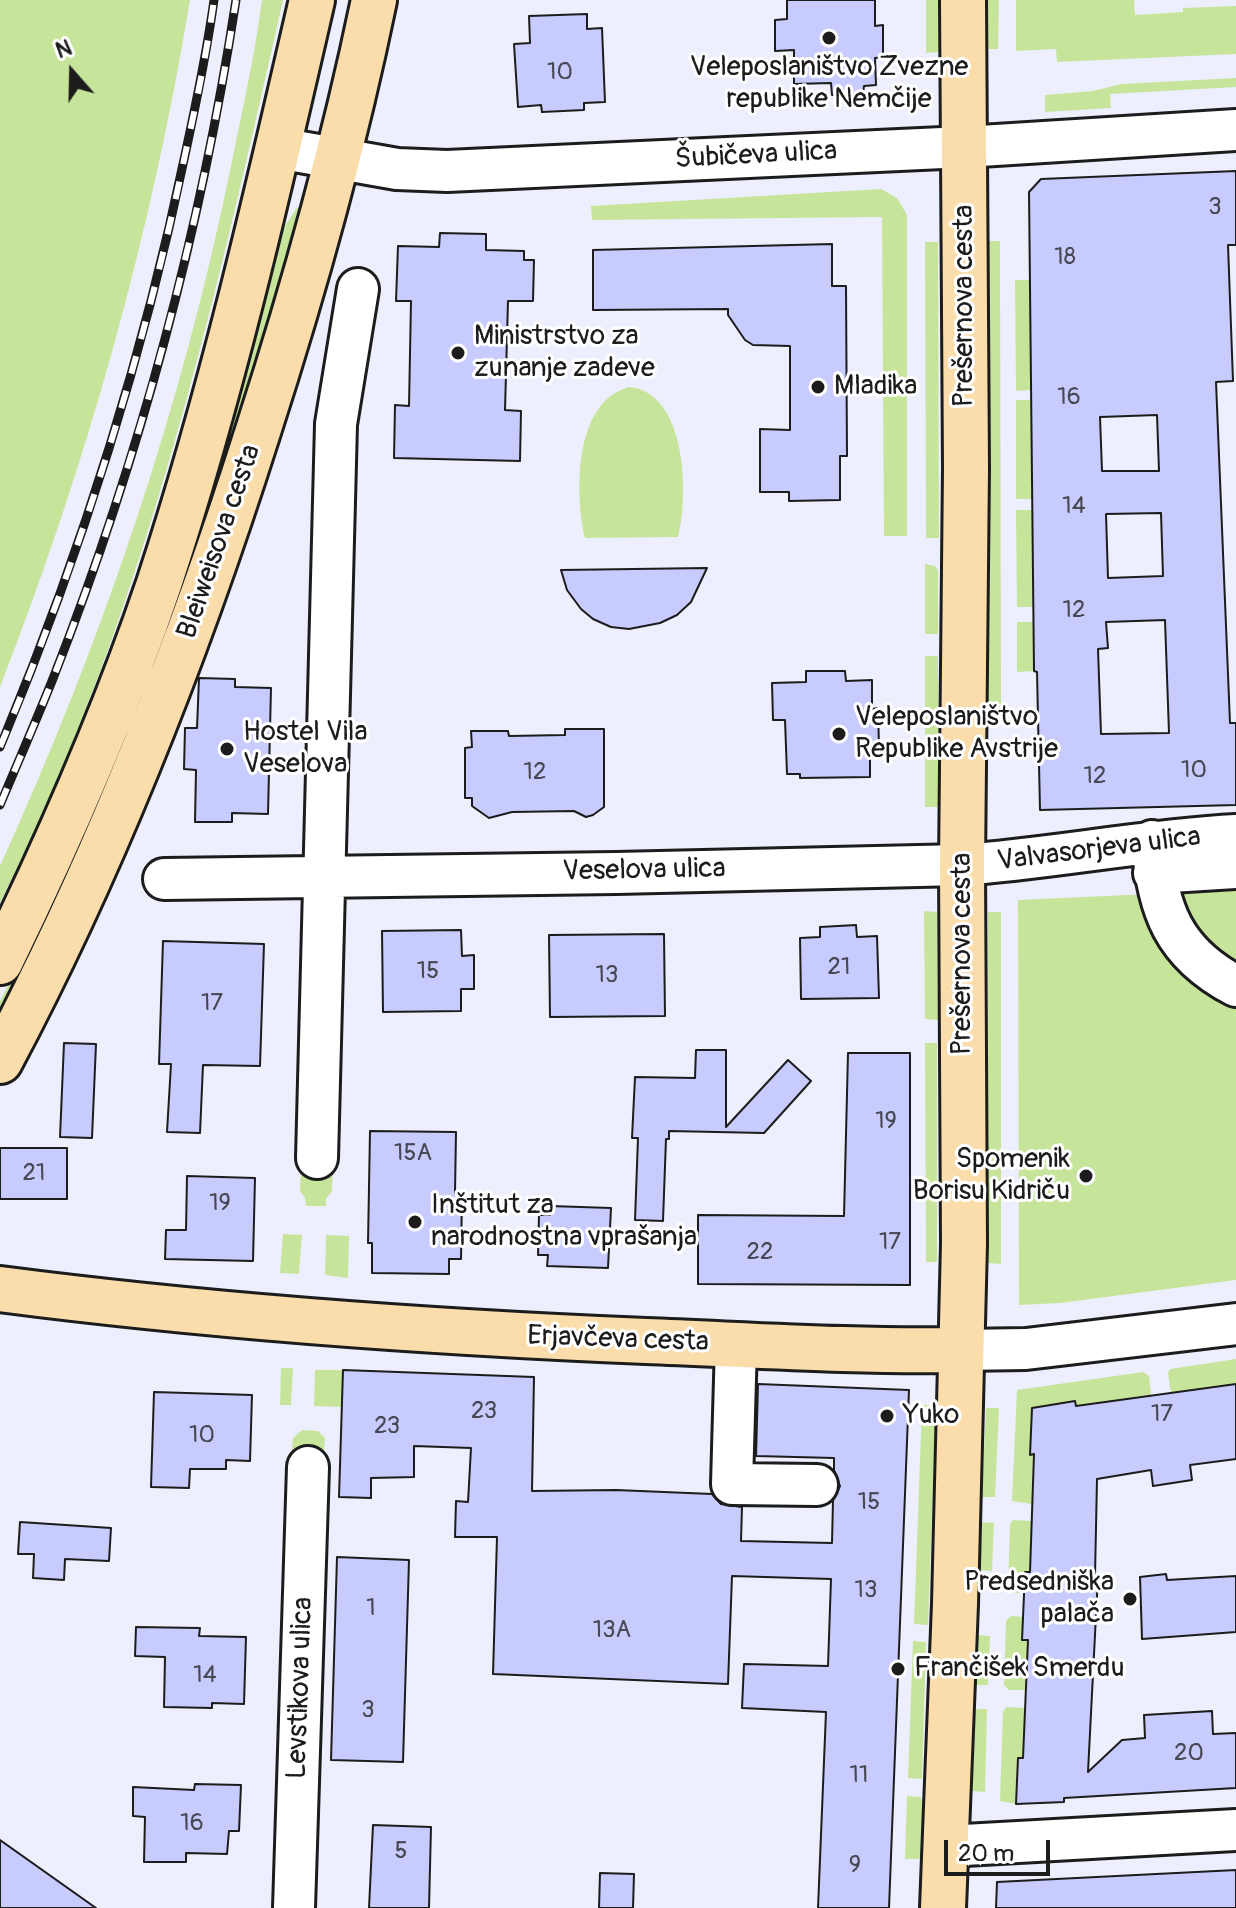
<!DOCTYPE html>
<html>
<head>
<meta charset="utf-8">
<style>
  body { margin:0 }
  #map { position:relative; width:1236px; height:1908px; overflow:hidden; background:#eeeffe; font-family:Pangolin,sans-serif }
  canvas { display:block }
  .north { position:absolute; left:32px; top:32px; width:80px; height:80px; -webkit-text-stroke:6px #fff; paint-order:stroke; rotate:340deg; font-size:22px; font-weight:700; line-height:32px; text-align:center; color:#1c1c1c }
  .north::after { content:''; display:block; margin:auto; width:28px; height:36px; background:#1c1c1c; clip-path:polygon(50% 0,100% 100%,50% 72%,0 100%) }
  .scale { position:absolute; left:944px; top:1840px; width:106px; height:36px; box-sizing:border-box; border:4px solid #1c1c1c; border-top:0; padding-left:10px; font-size:24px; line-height:28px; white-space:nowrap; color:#1c1c1c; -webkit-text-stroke:6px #fff; paint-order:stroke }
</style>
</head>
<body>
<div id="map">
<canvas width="1236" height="1908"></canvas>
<div class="north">N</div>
<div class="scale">20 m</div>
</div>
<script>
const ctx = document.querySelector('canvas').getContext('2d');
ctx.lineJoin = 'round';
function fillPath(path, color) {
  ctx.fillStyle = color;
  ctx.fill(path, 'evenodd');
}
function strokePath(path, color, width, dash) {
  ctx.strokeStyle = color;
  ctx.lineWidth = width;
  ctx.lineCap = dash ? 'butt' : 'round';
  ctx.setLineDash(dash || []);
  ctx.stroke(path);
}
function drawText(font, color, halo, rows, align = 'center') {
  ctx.font = font + ' Pangolin,sans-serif';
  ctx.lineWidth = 6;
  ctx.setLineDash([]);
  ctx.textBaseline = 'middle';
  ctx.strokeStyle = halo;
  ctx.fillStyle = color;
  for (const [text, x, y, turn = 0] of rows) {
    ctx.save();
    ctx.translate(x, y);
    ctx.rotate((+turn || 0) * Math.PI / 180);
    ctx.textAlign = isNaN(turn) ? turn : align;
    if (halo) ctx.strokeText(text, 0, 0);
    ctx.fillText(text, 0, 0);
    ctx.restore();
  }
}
fillPath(new Path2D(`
  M0,0H190C151,236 87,464 0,687Z
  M262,0H283C214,307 143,620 0,903V866C103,640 183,404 232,161C243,107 255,54 262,0Z
  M926,0H938L939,52L926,53Z
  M988,0H999L998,49H988Z
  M1016,0H1134L1135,15L1183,12V8L1236,6V54L1057,62L1056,49L1016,51Z
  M1236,78V87L1110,94L1111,108L1045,112V95L1093,91L1121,84Z
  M881,189L897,198L907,215V536H884L882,217L592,220L591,206Z
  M301,207L303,209L280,302L147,698L0,1023V1001L14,974L280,233L297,208Z
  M989,241H1000L1001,709L988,710Z
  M925,242H938L939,538H926Z
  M1015,280H1030L1031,390L1016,391Z
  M629,387C687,392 689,496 678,537L585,538C575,495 573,402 629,387Z
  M1016,400H1031L1032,499H1016Z
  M1016,510H1032L1033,607H1017Z
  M925,564L935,566L938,570V634H925Z
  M1017,622H1033L1034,671L1017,672Z
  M925,656H938V807H925Z
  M1236,890V1280L1060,1303L1019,1305L1018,900Z
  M924,911L937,912L938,1020L925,1019Z
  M988,912H1001V1264L988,1263Z
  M925,1043H937V1262H926Z
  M301,1164H333L332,1191L326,1199V1206H306L305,1198L300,1191Z
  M283,1234L302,1235L299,1274L280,1273Z
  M326,1235L349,1236L348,1278L325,1275Z
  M1236,1359V1384L1171,1393L1168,1373L1170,1369Z
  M281,1368H293L291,1405H280Z
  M315,1370H343L342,1407L314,1406Z
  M1143,1372L1149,1376L1151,1395L1076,1406L1075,1401L1032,1408L1030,1454H1033L1032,1504L1012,1501L1017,1390Z
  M922,1405H936L928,1625L914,1624Z
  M986,1408H999L995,1497H982Z
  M302,1430L318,1431L325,1438L323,1463L291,1461L293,1438Z
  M1013,1520L1032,1521L1030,1572L1025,1573L1024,1593H1010L1008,1589L1010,1524Z
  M981,1522L994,1523L992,1571L979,1570Z
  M1011,1616L1023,1617L1022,1640H1028L1025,1690H1009L1004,1685L1006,1621Z
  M977,1635L990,1636L988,1685H975Z
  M913,1641L926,1642L922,1779L908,1778Z
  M1007,1707L1025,1708L1023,1758H1018L1016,1804L1000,1801L1003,1711Z
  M974,1709H987L985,1792L972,1791Z
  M907,1796L921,1797L929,1833L927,1859H905Z`), '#c7e49b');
const building = new Path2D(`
  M787,0H875V26L883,25V57L875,58L876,85L864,86L863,94L832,95L831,83L794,84V50L775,51V20L787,19Z
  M587,14V29L602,28L605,102L584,103V110L542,112L541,105L518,107L514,44L530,43L529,16Z
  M1236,171V245H1228L1233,381L1216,382L1230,723H1236V805L1040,810L1037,672L1034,671L1029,192L1041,179ZM1157,415L1159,471H1102L1100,417ZM1161,513L1163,576L1108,578L1106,514ZM1165,620L1169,733L1101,734L1098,649L1108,648L1106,622Z
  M440,233L486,234V250L524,251V260H534L533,301H508L505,410L521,411L520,461L394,458L395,405L409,406L411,301H396L398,246L439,247Z
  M832,244V286H846L847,456H840V500L789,501V492H760V429L790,430V346L753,345L745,340L728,315V309L593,310V250Z
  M707,568L691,602L677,615L660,623L629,629L611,627L593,619L581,609L567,590L561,570Z
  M806,671H845L846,681L872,680V709L878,708L879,748H870V777L800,778V774H787L785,720H773L772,683L806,682Z
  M199,678L235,679V687L271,688L268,814L232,813V822H195L196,770L184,769L185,728H197Z
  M565,729H604V807L593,815L586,817L574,811L512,812L489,818L472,806V798H465V748L472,747L471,731H508L509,736L565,735Z
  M856,925L857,937L877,936L879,998L801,999L800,938L820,937V927Z
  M461,930L462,956L474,955V989H461V1011L383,1012L382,931Z
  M664,934L665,1016L550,1017L549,935Z
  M163,941L264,944L260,1066L203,1065L200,1133L167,1132L171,1064H159Z
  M64,1043L96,1044L92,1138L60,1137Z
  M696,1050H726V1127L788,1060L811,1081L764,1133L669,1131V1139H666L663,1221L635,1220L638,1138H632L635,1077L695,1078Z
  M848,1053H910V1285L698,1284V1215L844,1216Z
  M370,1131L456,1132L455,1193H462L461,1259H449V1274L372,1273V1243H368Z
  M0,1148H67V1199H0Z
  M187,1176L255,1178L253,1261L165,1259L166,1230H186Z
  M550,1206L611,1208L608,1268L547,1266L548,1255H538L539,1215H550Z
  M343,1370L534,1377L532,1491L616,1490L712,1494L721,1504L742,1507L741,1541L832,1543L833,1500L840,1486L834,1470V1458L756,1456L758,1384L909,1390L889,1908H818L826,1712L742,1708L744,1664L828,1666L831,1579L732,1576L728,1684L493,1674L497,1537H455L456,1501L468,1502L471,1448L414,1446V1477L371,1478V1498L339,1497Z
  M1236,1384V1459L1190,1465L1192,1480L1153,1486L1151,1470L1097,1479L1095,1576H1098L1088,1772L1122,1740L1145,1738L1144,1715L1212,1711L1213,1734L1236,1733V1788L1064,1798V1802L1016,1804L1018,1758H1023L1028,1640H1022L1025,1572H1030L1034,1454L1030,1455L1032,1408L1075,1401L1076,1406Z
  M154,1392L252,1395L250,1461L226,1460V1469H190L189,1488L151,1487Z
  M20,1522L111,1528L109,1561L65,1559L64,1580L33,1578L34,1554H18Z
  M337,1557L409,1560L403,1762L331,1760Z
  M1166,1574L1167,1580L1236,1576V1632L1142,1639L1140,1577Z
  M136,1627L200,1628L199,1636L246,1637L244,1704L212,1703V1708L164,1707L165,1657L135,1656Z
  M195,1784L241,1785L239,1831H229L227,1854L186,1853V1862H144L145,1817L133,1816V1787L194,1790Z
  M373,1825L431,1827L429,1908H369Z
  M0,1840L96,1908H0Z
  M1236,1870V1908H996L997,1882Z
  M600,1873L634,1874L633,1908H599Z`);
fillPath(building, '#c7cbfd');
strokePath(building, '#1c1c1c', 2);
const minor = new Path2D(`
  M278,148L397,169L447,171L964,147L1236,130
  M1152,841C1157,909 1173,953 1236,986
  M1154,873L1236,868
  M164,879L616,873L962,865C1054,858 1144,840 1236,835
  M317,1158L336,424L358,289
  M736,1344L732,1484L817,1485
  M961,1350L1026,1349L1236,1324
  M946,1846L1236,1830
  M294,1908L308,1467`);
const major = new Path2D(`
  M0,962C60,839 115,714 159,584C222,393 267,196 312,0
  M0,1061C107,860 189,648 258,431C304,289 344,146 374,0
  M0,1289C215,1317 430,1332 646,1341C751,1345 856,1352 961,1350
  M943,1908L955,1604L964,1244L962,865L966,468L963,0`);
strokePath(minor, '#1c1c1c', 46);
strokePath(major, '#1c1c1c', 50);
strokePath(minor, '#fff', 40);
strokePath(major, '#faddab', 44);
const rail = new Path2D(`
  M0,747C80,556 143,358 185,155C196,104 207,52 214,0
  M0,805C18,762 37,719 54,676C139,459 201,230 236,0`);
strokePath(rail, '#1c1c1c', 9);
strokePath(rail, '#fff', 6, [18]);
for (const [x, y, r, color] of [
  [829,38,8,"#1c1c1c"],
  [458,353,8,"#1c1c1c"],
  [818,387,8,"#1c1c1c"],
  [839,734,8,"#1c1c1c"],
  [227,749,8,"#1c1c1c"],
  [1086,1176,8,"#1c1c1c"],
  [415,1222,8,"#1c1c1c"],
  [887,1416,8,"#1c1c1c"],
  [1130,1599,8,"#1c1c1c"],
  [898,1669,8,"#1c1c1c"]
]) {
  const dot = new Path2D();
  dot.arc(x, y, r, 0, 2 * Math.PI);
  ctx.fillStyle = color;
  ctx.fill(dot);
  strokePath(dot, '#fff', 3);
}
drawText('24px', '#474854', null, [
  ["10",560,73],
  ["3",1215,208],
  ["18",1065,258],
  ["16",1069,398],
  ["14",1074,507],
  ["12",1074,611],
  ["10",1194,771],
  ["12",535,773],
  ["12",1095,777],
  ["21",839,968],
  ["15",428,972],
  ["13",607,976],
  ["17",212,1004],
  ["19",886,1122],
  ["15A",413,1154],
  ["21",34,1174],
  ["19",220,1204],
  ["17",890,1243],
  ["22",760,1253],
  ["23",484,1412],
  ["17",1162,1415],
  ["23",387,1427],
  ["10",202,1436],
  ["15",869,1503],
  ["13",866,1591],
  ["1",371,1609],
  ["13A",612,1631],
  ["14",205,1676],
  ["3",368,1711],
  ["20",1189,1754],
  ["11",859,1776],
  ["16",192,1824],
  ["5",401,1852],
  ["9",855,1866]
]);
drawText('28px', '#1c1c1c', '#fff', [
  ["Veleposlaništvo Zvezne",829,68,"center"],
  ["republike Nemčije",829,100,"center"],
  ["Ministrstvo za",474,337],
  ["zunanje zadeve",474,369],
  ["Mladika",834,387],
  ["Veleposlaništvo",855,718],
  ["Republike Avstrije",855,750],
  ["Hostel Vila",243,733],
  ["Veselova",243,765],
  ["Spomenik",1070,1160,"right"],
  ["Borisu Kidriču",1070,1192,"right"],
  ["Inštitut za",431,1206],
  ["narodnostna vprašanja",431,1238],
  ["Yuko",903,1416],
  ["Predsedniška",1114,1583,"right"],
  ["palača",1114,1615,"right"],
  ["Frančišek Smerdu",914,1669]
], 'left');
drawText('28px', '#1c1c1c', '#fff', [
  ["Šubičeva ulica",756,156,-3],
  ["Prešernova cesta",965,306,-90],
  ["Bleiweisova cesta",220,542,-71],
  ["Valvasorjeva ulica",1099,850,-7],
  ["Veselova ulica",644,871,-1],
  ["Prešernova cesta",963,954,-90],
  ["Erjavčeva cesta",618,1340,2],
  ["Levstikova ulica",301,1688,-88]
]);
</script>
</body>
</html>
